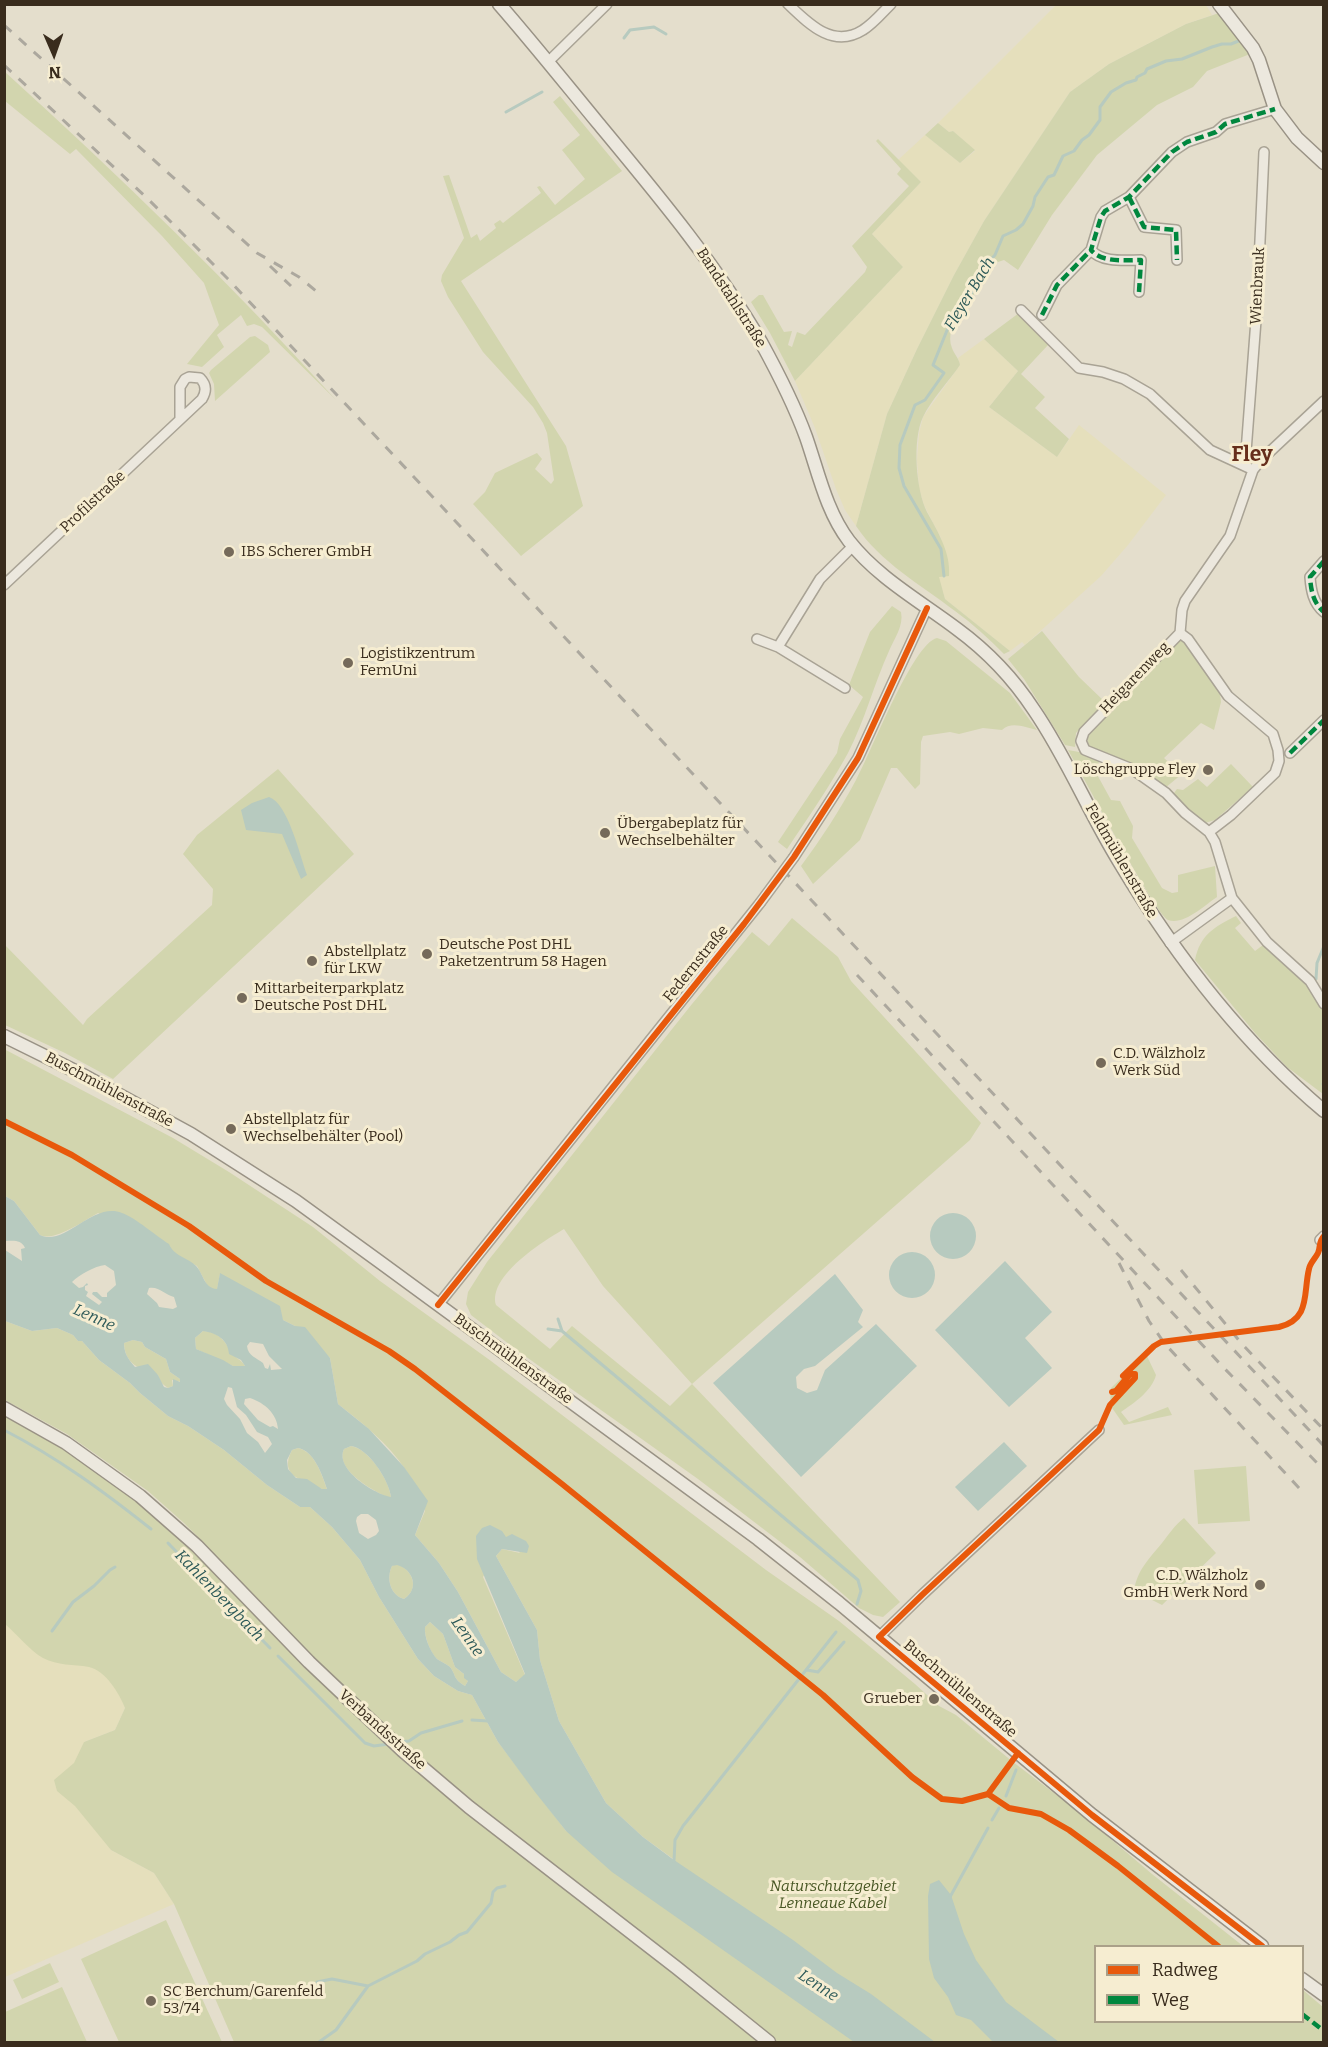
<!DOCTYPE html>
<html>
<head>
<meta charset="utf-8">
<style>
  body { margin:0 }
  #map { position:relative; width:1328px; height:2047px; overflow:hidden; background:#e4decc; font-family:Bitter,serif }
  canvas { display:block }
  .frame { position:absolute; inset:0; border:6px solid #392c1d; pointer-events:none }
  .legend { position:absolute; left:1094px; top:1945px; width:210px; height:78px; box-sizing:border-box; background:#f6edd1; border:2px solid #aaa089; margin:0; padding:8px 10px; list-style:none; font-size:18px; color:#392c1d }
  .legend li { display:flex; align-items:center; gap:12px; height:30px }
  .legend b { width:30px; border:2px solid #aaa089 }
  .north { position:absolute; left:24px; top:24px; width:60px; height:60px; -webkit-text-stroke:4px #f6edd1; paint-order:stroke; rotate:178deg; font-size:16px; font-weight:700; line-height:24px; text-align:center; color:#392c1d }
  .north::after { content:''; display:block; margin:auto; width:21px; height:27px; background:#392c1d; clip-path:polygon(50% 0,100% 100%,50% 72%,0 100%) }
</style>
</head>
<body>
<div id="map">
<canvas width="1328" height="2047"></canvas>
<div class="frame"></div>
<ul class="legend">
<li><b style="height:8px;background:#e8590c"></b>Radweg</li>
<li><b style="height:8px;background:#00873e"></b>Weg</li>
</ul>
<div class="north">N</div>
</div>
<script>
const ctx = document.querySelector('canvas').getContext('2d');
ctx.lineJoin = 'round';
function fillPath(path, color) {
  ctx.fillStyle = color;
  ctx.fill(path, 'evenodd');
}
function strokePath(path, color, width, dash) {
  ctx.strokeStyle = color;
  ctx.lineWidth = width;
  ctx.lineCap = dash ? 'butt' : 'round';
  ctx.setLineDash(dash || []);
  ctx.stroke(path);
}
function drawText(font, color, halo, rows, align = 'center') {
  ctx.font = font + ' Bitter,serif';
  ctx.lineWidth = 6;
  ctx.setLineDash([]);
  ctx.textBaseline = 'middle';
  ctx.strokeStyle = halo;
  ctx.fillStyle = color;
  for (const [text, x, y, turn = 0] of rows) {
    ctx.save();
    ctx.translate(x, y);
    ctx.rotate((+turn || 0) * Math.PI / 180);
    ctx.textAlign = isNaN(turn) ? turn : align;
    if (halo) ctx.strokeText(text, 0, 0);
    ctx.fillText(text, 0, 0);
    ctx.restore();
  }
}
fillPath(new Path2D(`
  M1056,5H1206L1212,15L1186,24L1109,64L1070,92L984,221L954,275L917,349L887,414L856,526L845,510L836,489L815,428L795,381L903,267L872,234L921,182L898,160L925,135L960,163L975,151L953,131L949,132L938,123Z
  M984,339L1018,371L989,407L1057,457L1079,425L1166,495L1128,545L1101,576L1025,645L1022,642L1010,651L945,599L938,576H949L941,538L924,505L919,488L917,460L919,433L923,417L960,365L958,358Z
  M4,1615L113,1673L125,1708L115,1730L84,1742L111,1850L154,1873L174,1904L5,1977Z`), '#e5dfbc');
fillPath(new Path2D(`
  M1219,13L1243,41L1250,54L1207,71L1193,87L1157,105L1097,155L1052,215L1018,270L1004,260L992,264C989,270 987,277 984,282C972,299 943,324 952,348C954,354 959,358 960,365C949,381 931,400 923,417C912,440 916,490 927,512C938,532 951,553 949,576L939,577L945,599L1010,651L1004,654C989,639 973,624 955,611C921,585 880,562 856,526L887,414L917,349L954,275L984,221L1070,92L1109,64L1186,24Z
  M5,72C120,176 232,285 336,400L262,327L254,324L247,326L241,315L217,335L224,347L202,367L187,364L219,325L204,283L162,236L76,149L70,154L5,101Z
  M560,96L622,171L461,281L566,446L583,506L521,556L473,504L485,492L495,473L537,453L542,459L535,469L551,484L554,480L547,433L543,423L533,407L483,352L448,297L441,281L442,275L464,238L443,176L449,175L471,238L477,234L480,241L496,228L494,224L500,220L503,223L541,193L537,187L540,186L555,205L585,179L562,150L580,135L553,102Z
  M938,123L949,132L953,131L975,150L960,163L925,135Z
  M878,139L921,182L872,234L903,267L795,381L770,333L751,302L759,295H763L784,332L792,331L788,345L792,347L797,332L805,335L865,272L867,267L852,246L909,186L897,174L901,169L876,141Z
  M1019,313L1048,345L1021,374L1045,397L1035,408L1069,439L1057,457L989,407L1018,371L984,339Z
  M255,336L268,345L270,352L215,401L214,384L209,373L211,370L250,337Z
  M892,606L901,612C904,626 894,639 889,651C874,684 865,720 848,753C830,786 808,818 787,849L778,842L837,753L840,739L863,697L849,685L870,632Z
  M1042,631L1079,677L1105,702L1076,733L1075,747L1065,745L1024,679L1008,659Z
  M937,638L946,641L1010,693L1037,730C1025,727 1011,721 1002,730L983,728L959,734L950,732L923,736L921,742L920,784L915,789L897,768H891L860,840L813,884L801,866C821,839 840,810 856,780C870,755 913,643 937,638Z
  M1180,641H1185L1220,693L1221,702L1214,730L1201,723L1164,758L1182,774L1165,788L1089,747L1087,738L1090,730Z
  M1068,750L1079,752L1100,761L1094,769L1111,800L1120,801L1133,826L1132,838L1162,888L1172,893L1178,892V875L1215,866L1217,897C1205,905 1183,926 1168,920C1155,914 1081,772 1068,750Z
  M1231,764L1253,787L1215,820L1205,823L1198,819L1176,797L1174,793L1177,789L1183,790L1198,779L1207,787Z
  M278,769L354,854L113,1079L65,1053L5,1025L4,944L83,1025L87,1019L212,905L213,889L183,854L197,835Z
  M1236,916L1241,923L1235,928L1255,951L1267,942L1299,969L1323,1004V1094L1287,1067L1255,1033L1195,960C1200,935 1214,927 1236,916Z
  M792,918L838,957L851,981L981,1123L970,1140L692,1384L900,1602L883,1617L873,1615L859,1608L800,1557L698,1479L518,1351L471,1315L466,1304L468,1292L487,1262L692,1004L752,932L769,946ZM564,1229L603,1286L692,1384L670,1406L572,1326L550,1349L496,1305C488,1276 542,1242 564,1229Z
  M4,1049L173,1138L229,1172L313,1227L380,1281L491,1361L766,1570L839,1621L915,1684L939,1706L956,1715L1013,1762L1079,1812L1152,1874L1243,1946H1096V2022H1302L1303,1990L1323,2007V2042H234L174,1904L154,1873L111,1850L75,1806L57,1791L54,1780L74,1763L84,1742L115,1730L125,1708C119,1693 106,1671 89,1667C73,1664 58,1666 43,1658C29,1650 17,1634 5,1624V1416L60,1446L134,1498L196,1554L207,1546L184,1523L148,1491L67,1434L5,1400V1321L32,1331L57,1328L73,1335L78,1341H82L99,1360L130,1383L140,1393L168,1416L188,1426L224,1450L267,1485L300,1507H310L332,1527L360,1560L379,1597L418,1659L434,1676L458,1691L472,1695L498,1742L566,1831L676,1861L643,1837L606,1803L559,1721L540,1660L537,1630L496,1556L502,1549L520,1553L506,1537L483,1577L525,1675L516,1682L501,1672L458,1592L439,1563L415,1535L425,1511C419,1496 414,1482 405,1469C388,1443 362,1423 338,1404L330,1358L295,1326L283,1320L220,1274L217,1290L212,1289L207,1285L197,1266L98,1213C83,1221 55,1242 40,1235L14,1201L5,1196Z
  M203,1331C219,1332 224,1340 232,1353C235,1358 242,1360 245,1366H233L196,1349L195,1338Z
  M133,1340L142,1342L145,1347L166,1359L170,1372L180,1379L181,1382L172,1380L173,1386L168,1388L160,1382L158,1375C140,1369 125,1365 124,1343Z
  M1146,1354L1156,1375C1152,1391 1134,1403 1121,1412L1129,1422L1168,1407L1172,1415L1124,1425L1110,1405L1111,1388Z
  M351,1446C369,1449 389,1480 391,1497L389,1498C374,1491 334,1470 344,1449Z
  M298,1448C315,1452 321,1473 327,1489H322C303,1480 278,1477 292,1450Z
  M1246,1466L1250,1521L1198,1524L1194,1470Z
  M1184,1518L1216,1553L1162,1605L1134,1591C1137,1570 1149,1559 1162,1543C1169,1534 1175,1525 1184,1518Z
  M397,1564C413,1570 420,1589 404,1599C390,1595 386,1578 392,1566Z
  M430,1622L443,1634L455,1667L464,1674L468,1681L465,1686C452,1678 457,1676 450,1667C447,1664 441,1662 437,1659C430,1652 424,1636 425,1627Z
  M166,1920L222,2042H119L81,1959Z
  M50,1963L59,1982L22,1999L13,1980Z
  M62,1987L87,2042H5V2012Z`), '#d2d5ae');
fillPath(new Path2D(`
  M269,797C288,803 300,856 307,875L301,879L282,834L246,830L241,810L252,803Z
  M5,1196L14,1201L40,1235C65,1247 93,1201 122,1213C136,1218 156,1236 169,1244C174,1256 186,1257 195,1265C204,1273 203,1288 217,1289L220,1273L280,1306L283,1320L295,1326L305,1327L330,1358L338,1404L369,1429L404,1467L428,1501L415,1535L439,1563L458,1592L501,1672L516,1682L525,1674L477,1559L476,1536L482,1528L490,1525L502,1531L506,1537L512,1534L526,1541L529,1546L527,1553L502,1549L496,1556L537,1630L540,1660L559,1721L606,1803L643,1837L674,1860L793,1940L837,1973L871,1994L935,2042H854L612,1872L566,1831L535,1792L498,1742L472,1695L458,1691L434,1676L418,1659L379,1597L360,1560L332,1527L310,1507H300L267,1485L224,1450L188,1426L168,1416L140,1393L130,1383L99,1360L82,1341H78L73,1335L57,1328L32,1331L5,1321V1250L22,1261L21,1249L25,1248C21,1239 13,1241 5,1241ZM105,1265L114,1271L116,1285L107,1293V1297H102L97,1292H93L92,1294L102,1302L99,1305L86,1296L88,1292L85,1290V1286L88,1285L87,1283L83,1287L79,1288L72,1282C79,1275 95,1266 105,1265ZM149,1288C159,1286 165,1295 174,1297L177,1307L173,1309L159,1307L157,1303L147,1294ZM203,1331C216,1333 228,1339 229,1354L241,1360L245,1366H233L223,1360L196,1349L195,1338ZM133,1340L142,1342L145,1347L166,1359L170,1372L180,1379V1382L173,1379V1386L168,1388L164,1387L158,1375L148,1364L135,1367C128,1359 124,1353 124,1343ZM250,1342L263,1344L269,1356L282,1369L271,1370L270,1364L268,1369L265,1368L263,1363C257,1358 248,1356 247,1346ZM228,1387L232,1388L237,1407L246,1415L257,1432L268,1437L272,1444L265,1453L258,1442L247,1433L240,1419L227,1405L224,1399ZM250,1398C265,1403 277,1414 278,1429L273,1426L270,1427L258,1420L244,1404L245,1399ZM351,1446C368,1448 389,1480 391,1497C377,1495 334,1470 344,1449ZM298,1448C314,1451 322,1474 327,1489H322L307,1479L296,1478L288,1469L287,1460L292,1450ZM361,1514H368L376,1520L379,1531L376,1535L368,1539L359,1533L356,1521L357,1517ZM397,1565C413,1569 420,1589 404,1599C390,1595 386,1578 392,1566ZM430,1622L443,1634L455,1667L464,1674V1678L468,1681L465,1686C452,1678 457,1676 450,1667C447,1664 441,1662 437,1659C430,1651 424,1637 425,1627Z
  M930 1236a23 23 0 1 1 46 0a23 23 0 1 1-46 0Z
  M889 1275a23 23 0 1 1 46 0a23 23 0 1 1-46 0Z
  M1005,1261L1052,1312L1025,1338L1052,1368L1009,1407L935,1330Z
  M835,1274L863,1310L858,1322L863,1327L815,1366L804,1369L796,1377L797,1388L807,1393L817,1390L825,1370L876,1324L917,1366L801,1477L713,1383Z
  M1004,1442L1027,1466L978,1511L955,1487Z
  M939,1880L951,1895L964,1934L976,1960L1006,2002L1059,2042H993L971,2020L956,2015L948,1997L934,1978L929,1959L928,1896L930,1884Z`), '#b7cabf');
strokePath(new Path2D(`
  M624,38L630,30L654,27L666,34
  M506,112L542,92
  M944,576L941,549L904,486L899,468L900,445L915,405L925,400L944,373L933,365L952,318L982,280L987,264L995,255L1003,236L1016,230L1023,224L1033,206L1035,197L1048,177L1054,175L1063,156L1074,151L1082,140L1089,135L1100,120V107L1111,92L1126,83L1136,80L1137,77L1145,73L1147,69L1166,61L1182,59L1212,47L1222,44H1231L1241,40
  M1316,979L1317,963L1324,946
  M1323,1084L1324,1083
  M558,1319L562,1331
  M548,1329L562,1331L858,1580L861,1591L857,1604
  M4,1430C58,1458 103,1491 151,1529
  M168,1543L270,1648
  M52,1631L73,1602L94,1586L110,1570L115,1567
  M278,1656L365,1743L374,1746L389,1744
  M807,1670L818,1672L844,1642
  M472,1720L488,1721
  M399,1742L409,1741L421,1733L462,1721
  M1006,1796L1016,1770
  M992,1820L999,1808
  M674,1861L675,1840L683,1826L836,1632
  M950,1897L988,1828
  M317,1982L332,1979L368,1986
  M319,2042L336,2030L368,1986L417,1961L425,1954L450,1942L459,1935L467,1932L491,1903L493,1892L497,1888L505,1886`), '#b7cabf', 3);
const street = new Path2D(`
  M788,4C809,24 833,49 863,30C873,24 882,13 891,4
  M549,61L607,4
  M1129,197L1144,227L1176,230L1177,260
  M1139,292L1141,260C1125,260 1102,263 1091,250L1101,217L1105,211L1129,197L1172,152L1187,142L1216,132L1225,124L1275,109
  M1021,310L1079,368L1103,372L1124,379L1150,394L1210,450L1249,468
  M1042,315L1057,285L1091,250
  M1324,401L1260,461L1253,470L1230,536L1185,601L1182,610L1180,633L1084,732L1081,741L1085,750L1132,769L1166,793L1185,813L1209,832L1215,842L1232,898L1267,942L1310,981L1324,1004
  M1245,465L1257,307L1264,152
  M1324,561L1310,577C1311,590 1313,603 1324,612
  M4,585L202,399C207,391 206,384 200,378L189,377L185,379L180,387V418
  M1180,633L1188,639L1228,696L1273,734L1278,750L1279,761L1275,773L1231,815L1209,832
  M757,639L778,647
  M845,688L778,647L820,579L853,546
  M1290,753L1324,720
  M794,857L858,758L927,608
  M1170,943L1232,898
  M1320,1240L1324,1236
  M438,1305L760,903
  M879,1637L922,1595L1099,1430`);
const secondary = new Path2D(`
  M499,4C533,43 565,83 598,123C656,193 715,263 761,342C778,373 794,404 806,437C818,471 826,511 849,541C878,578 920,601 957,629C987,651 1013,678 1034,710C1067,758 1089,813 1120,863C1175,955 1241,1041 1324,1111
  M1219,4L1253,48L1259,60L1275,109L1297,138L1324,163
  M4,1036L81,1074L191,1134L296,1201L380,1262L758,1539L839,1603L1092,1815L1262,1946
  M4,1408L66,1443L140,1496L197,1546L309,1662L403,1751L469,1807L677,1968L769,2042
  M1302,1979L1324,1995`);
strokePath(street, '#a9a395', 12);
strokePath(secondary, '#999285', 15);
strokePath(street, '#ece8de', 9);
strokePath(secondary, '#ece8de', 12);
strokePath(new Path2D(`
  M4,25L257,253L299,277L316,291
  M4,65L148,199L228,279L1324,1446
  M270,266L291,286
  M857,975L1223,1367L1324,1470
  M1119,1263L1149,1321L1165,1344L1300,1489
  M1181,1270L1242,1344L1324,1430`), '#aca89e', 3, [10, 10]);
const streetBridge = new Path2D(`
  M760,903L794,857`);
strokePath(streetBridge, '#a9a395', 12, []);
strokePath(streetBridge, '#ece8de', 9);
strokePath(new Path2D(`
  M1129,197L1144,227L1176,230L1177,260
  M1139,292L1141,260C1125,260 1102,263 1091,250L1101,217L1105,211L1129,197L1172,152L1187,142L1216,132L1225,124L1275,109
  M1042,315L1057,285L1091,250
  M1324,561L1310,577C1311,590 1313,603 1324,612
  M1290,753L1324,720
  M1302,2014L1324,2031`), '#00873e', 4.5, [9, 4.5]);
strokePath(new Path2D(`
  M4,1121L72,1155L123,1186L189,1226L266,1281L389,1351L415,1369L562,1484L823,1695L912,1777L942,1799L962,1801L988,1794L1018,1753
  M438,1305L744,924L794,857L858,758L927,608
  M1123,1376L1154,1346L1161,1342L1279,1327C1311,1319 1303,1293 1309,1269C1310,1263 1315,1259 1318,1253C1321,1247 1318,1242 1324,1236
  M1112,1392L1116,1391L1130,1374H1135V1378L1110,1405L1099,1430L922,1595L879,1637L1092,1815L1262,1946
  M988,1794L1009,1808L1041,1814L1069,1830L1118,1866L1218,1946`), '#e8590c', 6);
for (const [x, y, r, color] of [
  [229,552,6,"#756a5a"],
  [348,663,6,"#756a5a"],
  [1208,770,6,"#756a5a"],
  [605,833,6,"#756a5a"],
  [427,954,6,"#756a5a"],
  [312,961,6,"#756a5a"],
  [242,998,6,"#756a5a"],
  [1101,1063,6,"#756a5a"],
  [231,1129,6,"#756a5a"],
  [1260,1585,6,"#756a5a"],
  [934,1699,6,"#756a5a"],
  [151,2001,6,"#756a5a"]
]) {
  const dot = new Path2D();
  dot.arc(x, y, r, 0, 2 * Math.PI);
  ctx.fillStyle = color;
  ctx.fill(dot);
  strokePath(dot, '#f6edd1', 2);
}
drawText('15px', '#392c1d', '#f6edd1', [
  ["Wienbrauk",1258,286,-87],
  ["Bandstahlstraße",731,298,57],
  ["Profilstraße",93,502,-43],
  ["Heigarenweg",1135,678,-46],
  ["Feldmühlenstraße",1121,861,60],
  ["Federnstraße",696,964,-51],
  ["Buschmühlenstraße",109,1090,28],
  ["Buschmühlenstraße",513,1359,36],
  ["Buschmühlenstraße",960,1689,40],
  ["Verbandsstraße",382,1730,42]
]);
drawText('15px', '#392c1d', '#f6edd1', [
  ["IBS Scherer GmbH",241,552],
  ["Logistikzentrum",360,654],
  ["FernUni",360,671],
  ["Löschgruppe Fley",1196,770,"right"],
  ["Übergabeplatz für",617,824],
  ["Wechselbehälter",617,841],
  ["Deutsche Post DHL",439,945],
  ["Paketzentrum 58 Hagen",439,962],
  ["Abstellplatz",324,952],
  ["für LKW",324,969],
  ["Mittarbeiterparkplatz",254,989],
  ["Deutsche Post DHL",254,1006],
  ["C.D. Wälzholz",1113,1054],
  ["Werk Süd",1113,1071],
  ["Abstellplatz für",243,1120],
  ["Wechselbehälter (Pool)",243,1137],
  ["C.D. Wälzholz",1248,1576,"right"],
  ["GmbH Werk Nord",1248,1593,"right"],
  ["Grueber",922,1699,"right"],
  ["SC Berchum/Garenfeld",163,1992],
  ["53/74",163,2009]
], 'left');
drawText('italic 15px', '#475623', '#f6edd1', [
  ["Naturschutzgebiet",833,1887],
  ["Lenneaue Kabel",833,1904]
]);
drawText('italic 16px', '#2c5958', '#f6edd1', [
  ["Fleyer Bach",970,294,-59],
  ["Lenne",94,1318,24],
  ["Kahlenbergbach",219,1596,46],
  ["Lenne",467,1637,55],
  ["Lenne",818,1986,33]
]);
drawText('bold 21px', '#662e1b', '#f6edd1', [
  ["Fley",1252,455]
]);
</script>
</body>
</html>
